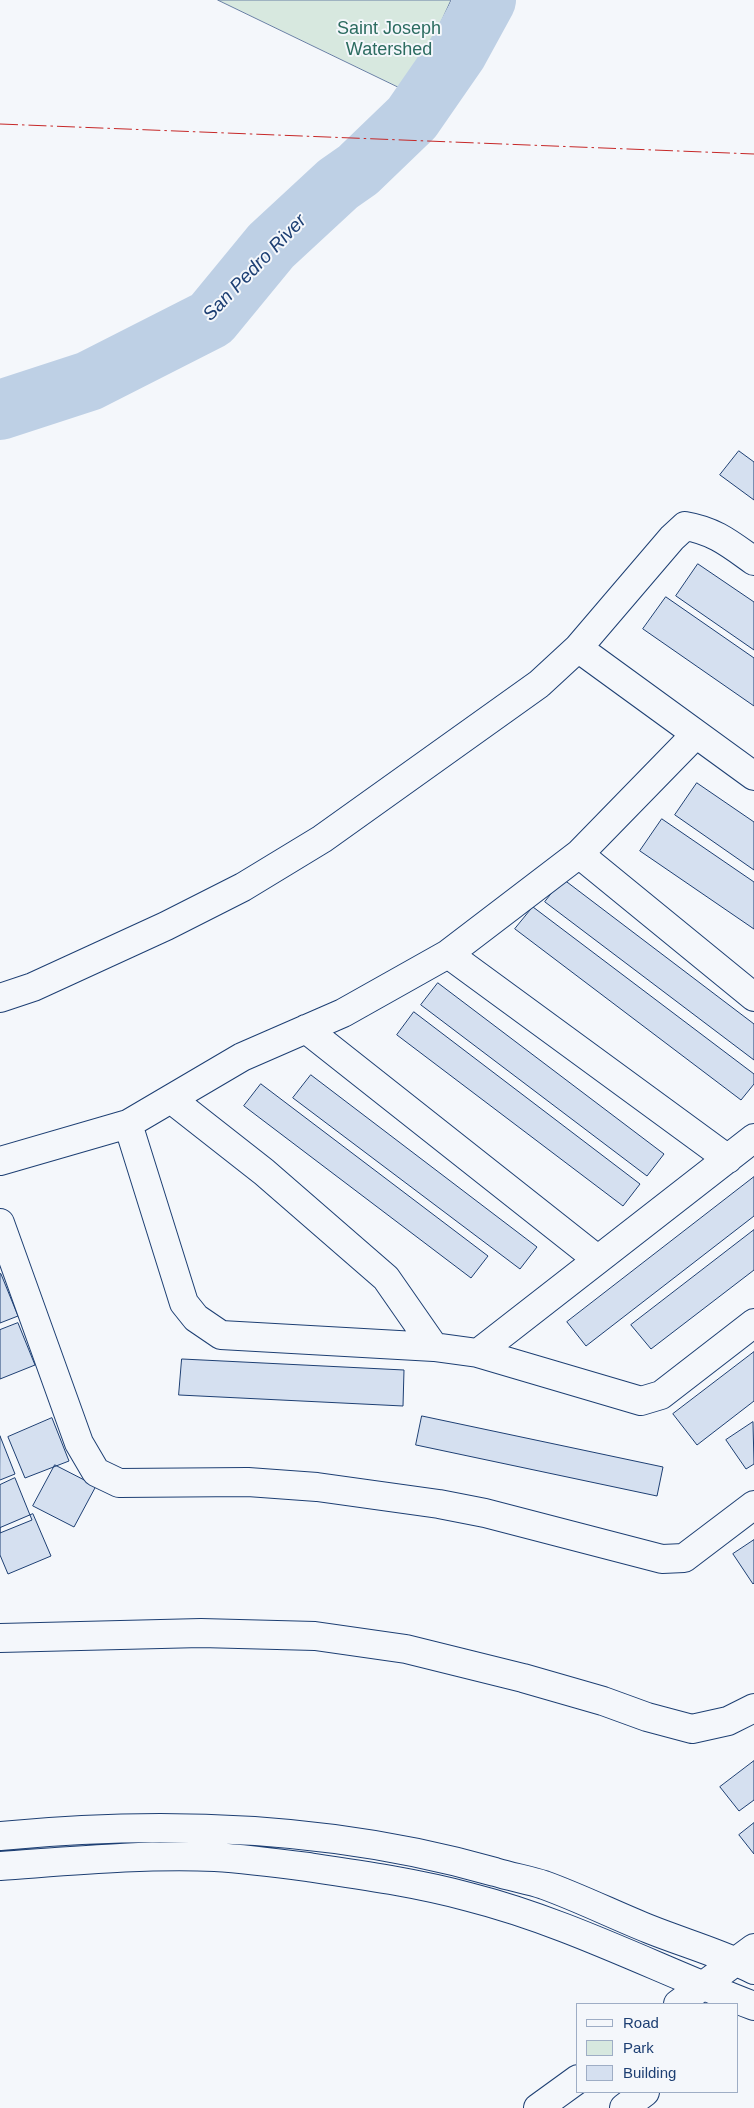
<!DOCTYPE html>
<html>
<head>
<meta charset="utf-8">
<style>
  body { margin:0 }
  #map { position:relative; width:754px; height:2108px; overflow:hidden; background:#f4f7fb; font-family:Arial,sans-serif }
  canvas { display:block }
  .legend { position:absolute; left:576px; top:2003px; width:162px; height:90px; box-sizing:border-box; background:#f4f7fb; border:1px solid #9eadc5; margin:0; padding:6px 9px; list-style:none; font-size:15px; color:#1d3f73 }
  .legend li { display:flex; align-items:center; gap:10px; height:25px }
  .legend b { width:25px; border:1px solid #9eadc5 }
</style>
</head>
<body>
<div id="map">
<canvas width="754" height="2108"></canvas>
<ul class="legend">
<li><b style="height:6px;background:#f4f7fb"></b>Road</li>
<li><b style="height:14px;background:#d7e8df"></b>Park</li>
<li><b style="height:14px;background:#d5e0f0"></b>Building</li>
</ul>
</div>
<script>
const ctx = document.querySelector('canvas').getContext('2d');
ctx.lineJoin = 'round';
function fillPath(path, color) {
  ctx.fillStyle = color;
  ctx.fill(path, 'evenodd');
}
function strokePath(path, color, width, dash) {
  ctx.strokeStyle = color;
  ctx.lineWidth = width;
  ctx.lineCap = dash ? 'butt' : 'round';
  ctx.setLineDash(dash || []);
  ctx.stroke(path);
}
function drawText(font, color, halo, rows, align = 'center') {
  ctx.font = font + ' Arial,sans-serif';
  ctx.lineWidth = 4;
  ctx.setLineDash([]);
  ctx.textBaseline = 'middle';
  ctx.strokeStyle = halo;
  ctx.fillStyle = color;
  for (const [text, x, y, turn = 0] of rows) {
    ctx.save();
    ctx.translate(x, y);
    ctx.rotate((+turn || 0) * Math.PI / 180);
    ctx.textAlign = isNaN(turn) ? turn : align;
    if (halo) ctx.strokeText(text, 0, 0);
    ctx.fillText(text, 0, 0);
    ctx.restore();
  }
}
const green = new Path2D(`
  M218,0H451L409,92Z`);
fillPath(green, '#d7e8df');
strokePath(green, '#687fa3', 1);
strokePath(new Path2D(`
  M0,410L89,381L211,319L271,246L338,184L358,170L412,118L457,53L486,0`), '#bed0e5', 60);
const building = new Path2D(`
  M739,451L754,462V500L720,475Z
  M698,564L754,602V650L676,596Z
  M666,597L754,658V706L643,629Z
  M697,783L754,822V870L675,815Z
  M662,819L754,882V929L640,851Z
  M563,879L754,1024V1060L545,902Z
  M533,907L754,1074V1084L741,1100L515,929Z
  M438,983L664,1154L647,1176L421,1005Z
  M414,1012L640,1184L623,1206L397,1035Z
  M311,1075L537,1247L520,1269L293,1098Z
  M261,1084L488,1256L471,1278L244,1106Z
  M754,1177V1216L586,1346L567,1322Z
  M754,1230V1270L651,1349L631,1325Z
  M1,1274L18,1316L0,1323V1274Z
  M18,1323L35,1365L0,1379V1330Z
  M754,1352V1401L697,1445L673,1414Z
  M182,1359L404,1370L403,1406L179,1395Z
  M422,1416L663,1467L657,1496L416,1445Z
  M52,1418L69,1461L25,1478L8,1437Z
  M753,1422L754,1464L746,1469L726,1440Z
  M0,1436L15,1474L0,1480Z
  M55,1465L96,1486L74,1527L33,1506Z
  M15,1478L32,1520L0,1533V1485Z
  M33,1514L51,1556L8,1574L0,1555V1528Z
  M754,1540V1583L753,1584L733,1554Z
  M754,1761V1800L739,1811L720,1787Z
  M754,1823V1854L739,1835Z`);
fillPath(building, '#d5e0f0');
strokePath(building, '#1d3f73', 1);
const minor = new Path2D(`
  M578,648L754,776
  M579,854L754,997
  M448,954L728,1159
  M0,998L33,987L166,926L243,887L322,839L539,684L578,648L672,538L685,526C715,531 730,544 754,561
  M306,1029L597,1259
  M171,1099L264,1172L386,1278L434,1347
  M128,1124L184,1303L196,1318L221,1335L434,1347L478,1353L641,1401L661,1395L754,1323
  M0,1161L128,1124L242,1057L343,1013L448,954L579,854L696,734
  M0,1223L79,1443L96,1472L119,1483L248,1482L317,1487L439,1504L485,1513L662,1559L684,1558L754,1505
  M478,1353L754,1138
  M0,1638L201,1633L315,1636L406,1649L523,1678L603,1701L647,1717L692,1729L728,1721L754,1708
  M0,1836C165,1820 335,1826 495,1872C511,1877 529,1880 544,1885C580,1898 614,1915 649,1929C684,1943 720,1953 754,1970
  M0,1866C71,1861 143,1854 215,1857C246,1859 277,1863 308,1867C362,1875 417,1883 469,1897C568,1922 659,1970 754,2006
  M678,2004L754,1948
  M538,2108L578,2079
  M624,2108L645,2092`);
strokePath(minor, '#1d3f73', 30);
strokePath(minor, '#f4f7fb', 28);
strokePath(new Path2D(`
  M0,124L754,154`), '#c62828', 1, [18, 4, 2.5, 4]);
drawText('18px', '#2c6c60', '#f4f7fb', [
  ["Saint Joseph",389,29],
  ["Watershed",389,50]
]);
drawText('italic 19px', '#1d3f73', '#f4f7fb', [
  ["San Pedro River",255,268,-46]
]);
</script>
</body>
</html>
